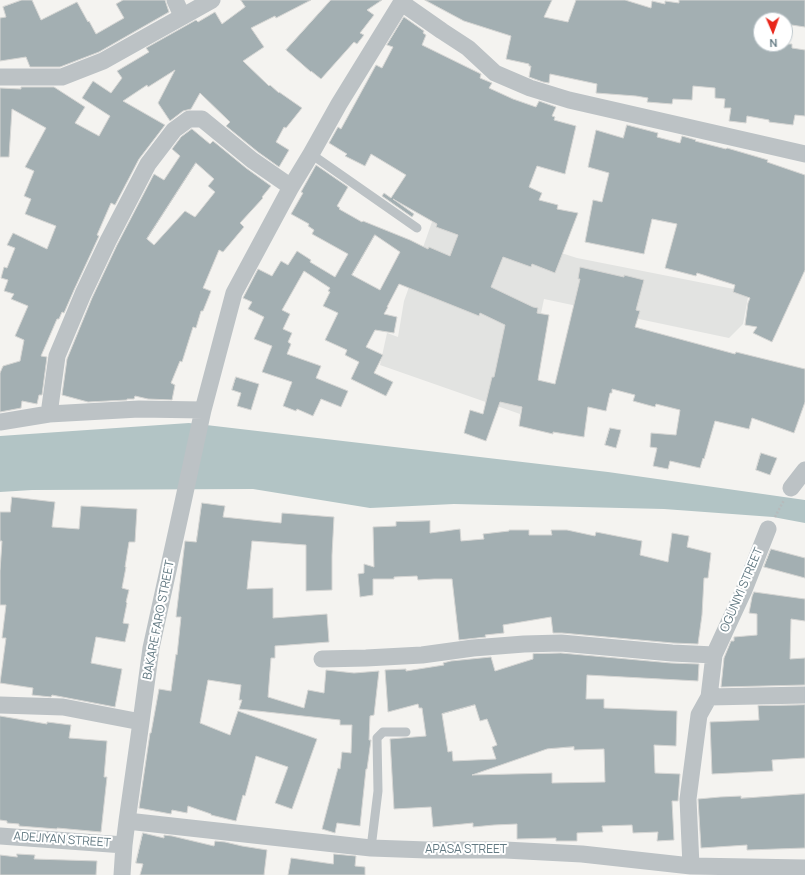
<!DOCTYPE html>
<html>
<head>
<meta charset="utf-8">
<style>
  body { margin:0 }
  #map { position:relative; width:805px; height:875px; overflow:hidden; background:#f4f3f0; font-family:Manrope,sans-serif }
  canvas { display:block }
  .north { position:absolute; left:753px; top:12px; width:40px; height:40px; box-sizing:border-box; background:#fff; border:1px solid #c0c9cd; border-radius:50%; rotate:178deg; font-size:11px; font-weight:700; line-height:16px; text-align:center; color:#627982 }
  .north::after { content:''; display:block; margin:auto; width:14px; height:18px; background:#e9271b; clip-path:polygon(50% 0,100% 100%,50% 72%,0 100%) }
</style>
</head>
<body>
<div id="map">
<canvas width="805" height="875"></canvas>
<div class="north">N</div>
</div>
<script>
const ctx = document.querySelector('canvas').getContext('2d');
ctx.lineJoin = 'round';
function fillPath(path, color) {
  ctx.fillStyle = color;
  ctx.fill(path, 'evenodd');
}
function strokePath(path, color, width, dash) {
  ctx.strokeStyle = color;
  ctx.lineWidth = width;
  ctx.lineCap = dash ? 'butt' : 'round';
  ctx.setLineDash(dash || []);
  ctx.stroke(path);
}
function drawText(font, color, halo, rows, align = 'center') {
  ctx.font = font + ' Manrope,sans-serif';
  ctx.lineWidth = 4;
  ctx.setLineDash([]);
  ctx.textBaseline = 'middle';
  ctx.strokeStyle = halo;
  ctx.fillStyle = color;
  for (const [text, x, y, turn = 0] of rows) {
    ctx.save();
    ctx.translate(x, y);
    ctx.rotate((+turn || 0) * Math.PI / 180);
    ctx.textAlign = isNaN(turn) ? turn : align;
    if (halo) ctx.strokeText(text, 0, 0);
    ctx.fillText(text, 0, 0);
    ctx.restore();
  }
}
fillPath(new Path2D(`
  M438,205L508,236L577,258L749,292L743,324L729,338L544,299L520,414L380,365L387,333L398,337L404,301Z`), '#e2e3e1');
fillPath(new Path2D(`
  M189,423L608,472L805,500V523L773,517L664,509L454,504L370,508L253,489L32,490L0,492V436Z`), '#b2c4c5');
const building = new Path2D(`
  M22,0H32L41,20L77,2L88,22L89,21L96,34L124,18L116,4L123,0H165L169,12L99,52L60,67H30L26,57L0,61V18L6,17L3,7Z
  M241,0H311L276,18L275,16L251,28L264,47L243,61L269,86L270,85L279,93V92L302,108L286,128L284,127L276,142L289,150L279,167L258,152L226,126L230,122L200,93L191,109L183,111L170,121L158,103L175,70L148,87L147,85L123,101L165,125L139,159L115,205L111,203L97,235L99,236L74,290L64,313L62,312L59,319H57L41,356L47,357L42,395H39L37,404L22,401L21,408L0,412V373L3,366L20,361L24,340L15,336L28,306L11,299L14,294L4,291L8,280L1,278L4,267L7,268L15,248L7,245L13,233L47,249L56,226L25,214L31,199L24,196L34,171L25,167L46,128L12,109L9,157H0V88L21,89V87H54L85,107L75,123L99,136L110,116L82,98L93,81L111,93L122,78L117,71L149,52L146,48L196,20L198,22L215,12L222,24L245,7Z
  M331,0H382L367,10L374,15L360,33L364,35L357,44L354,42L321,79L311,71V72L286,50Z
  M425,0H552L544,17L568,22L576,0H625L651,8L652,1L665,4V1L679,3V0H805V27L785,24V20H761L759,42H760V44H792V48L805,50V116L795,115L793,125L769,122V120L747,116L746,123L729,121L731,108H724L725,99L715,98V88L693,86L692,100L673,99L672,104L647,102L648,98L636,96L596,93L597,84L550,74L549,83L543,82L529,77L531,66H529V64L506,59L511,36L464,21Z
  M404,17L424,31L423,33L426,35L422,45L481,74L480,78L492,83L489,88L513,99L536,107L539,101L556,107L552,116L555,117L554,120L576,126L565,174L537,166L529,187L542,193L539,200L558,205L557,209L578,213L555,273L532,264L531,267L503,257L491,287L533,307L538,308L537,313L549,315L538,380L555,384L580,279H578L580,267L624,277V275L644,280L636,310L640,311L635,327L735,354L736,352L805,369V402L794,433L752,418L749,429L715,421L704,459L703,458L700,468L670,461L668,469L653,466L657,448L650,447L651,433L676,435L680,410L656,404L655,407L633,401L635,395L612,389V393H610L606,411L588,407L584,437L553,432V434L519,426L522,407L500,402L486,441L464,433L470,410L483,414L492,377H494L505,325L480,313L479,316L399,284L387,307H388L384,314L397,317L394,333L375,330L366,347L383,355L374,373L393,382L386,396L351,379L359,362L345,355L347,350L325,340L338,313L323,306L330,292L328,291L330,288L304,271L282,310L290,314L283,329L292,333L288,342L291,344L287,354L321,366L316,378L348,391L341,407L321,399L313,416L297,409L296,411L283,406L292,382L262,372L272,346L254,339L264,317L248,309L252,302L243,298L258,269L272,276L281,261L288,265L297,251L311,260L310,262L335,277L348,254L312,234L314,230L308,226L309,224L291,214L303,193L301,192L316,165L348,187L337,206L340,208L339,209L362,222L363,221L410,240L428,249L429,247L450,256L458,235L436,227L437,224L393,199L414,214L412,217L382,196L384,193L391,198L406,175L371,154L365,166L345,156L347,154L329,143L338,127L341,129L376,65L382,68L393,47L387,45ZM375,235L400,252L380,290L352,275Z
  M627,125L658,133L657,137L680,143L682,136L696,140L695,141L726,149L727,148L768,160L767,162L805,175V270L772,342L753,333L757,327L745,325L748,303L750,298L733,292L735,285L697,273L696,276L665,268L677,224L652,219L644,254L585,242L593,200L602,202L609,173L588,167L596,130L623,138Z
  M192,129L210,144L213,141L246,168L271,186L262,197L263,198L240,223L244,227L223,252L219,250L203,288L211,291L203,311H201L196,328L193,327L182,362L180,361L171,383L175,385L172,400L148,399L135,396L134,399H127V400L88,402L62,395L67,359L92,298L117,245L154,174L164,180L180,156L172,149L181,137ZM196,163L214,179L208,186L215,192L195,217L185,211L154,245L147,239Z
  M236,377L259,384L251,410L237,406L241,393L232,390Z
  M610,428L621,430L616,448L605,445Z
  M761,453L777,458L770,475L756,470Z
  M12,497L55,502L52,527L79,529L81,506L137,509L135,542H129L125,567H126L122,588L129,590L126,602L127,603L123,623L129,624L125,642L96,637L91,663L122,669L115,707L52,695L51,697L32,695L33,688L0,683L6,638H2L6,605H0V571L2,541H0V512H10Z
  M202,503L225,506L223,517L281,523L282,513L334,517L332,555V590L306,591V545L252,541L247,589L273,588V618L327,614L329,642L275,646V658H271L268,697L304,708L308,690L324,693L326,670L354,673L379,671L374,715L370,716L369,740H371L367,769H366L360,826L337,823L335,833L322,829L338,768L340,769L342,752L351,753L352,725H340V720L239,709L242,700H239L241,685L208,680L200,723L230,735L238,711L317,739L292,809L275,803L288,767L256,756L245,796L243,795L236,821L211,815V814L188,806L187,813L172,810L171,814L139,808L150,733H151L159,689L171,691L176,654L177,655L181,617H176L185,541L196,542Z
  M430,521V533L460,529L461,541L484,539L483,534L509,531V530H529V535H552L551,530H567L595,536L596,532L642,541L640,555L668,562L672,533L689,536L687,547L711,553L708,578H704L702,615L698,644L673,643L562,633H553L551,617L503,625L504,633L485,635L486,637L459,640L452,579H434L418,580L417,576L394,577V579H373V595L360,597L358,574L364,573V564L374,567L373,527L396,526V522Z
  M771,549L805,558V578L764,567Z
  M754,592L805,599V621L791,619L790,659L805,658V685L721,687L724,658L731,641H734V637L757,635V614L749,613L752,597Z
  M561,653L671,663L699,664L698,681L587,675L586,699H604V708L677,711L676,746L654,745L655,773L680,774L678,801H672L674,840L657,841L658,832L633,833L632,825L602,826L603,832L577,833V841H556V838L517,839V824L494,825L473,827V823L433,827L431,807L394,809L390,739L426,736L422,708H419L418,704L388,712L385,670L406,669V671L444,665L443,663L451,661L491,657L495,671L533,659V654ZM475,705L480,721L487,719L497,745L492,747L496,759L453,761L452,751L448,752L442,714ZM574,747V750L604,749L605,782L552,783V773L472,775L547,749Z
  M805,705V758L772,760L773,771L712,774L710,722L759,720L758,706Z
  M0,716L47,724V722L71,725L69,738L107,741L104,777H107L101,832L57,828V829L19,826V824L7,823V821L0,820Z
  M805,794V848L747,850V845L701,848L698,799L720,797L741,796V798Z
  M143,833L164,838V835L172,836L214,846L215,841L225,842L242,846L267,850L264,875H140L143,864L136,863Z
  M17,854L35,855L34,859L97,861L96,875H0V855L17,857Z
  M334,854L356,856L355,866L365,867V875H288L291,858L333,864Z`);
fillPath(building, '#a3afb2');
strokePath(building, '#d5d5d3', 1);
strokePath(new Path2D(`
  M775,517L784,500`), '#b6bbbc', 2.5, [2, 2]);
strokePath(new Path2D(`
  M311,154L417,228
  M371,848L378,791L377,738L383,732H406`), '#bcc2c5', 9);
strokePath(new Path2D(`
  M175,0L182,16
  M402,3L442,31L468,48L495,73L530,88L569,100L805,154
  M0,77H62L85,68L103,61L212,0
  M49,414L57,356L83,294L108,241L148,164L174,130L189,119H202L252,160L291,187
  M0,422L49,414L139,409L203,410
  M791,488L805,470
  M322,659L366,658L422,655L473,648L524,644L561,643L672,653L714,655
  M709,697L805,695
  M0,705L63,707L141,722
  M127,821L371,848L427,850H505L582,854L691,866L805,868
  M0,836L124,845
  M691,866L688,799L699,715L709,697L714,655L744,590L768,529
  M122,875L124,845L127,821L141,722L151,648L180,516L203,410L234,293L291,187L311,154L339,104L403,0`), '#bcc2c5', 17);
drawText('12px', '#627982', '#fff', [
  ["OGUNIYI STREET",742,590,-67],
  ["BAKARE FARO STREET",159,620,-79],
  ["ADEJIYAN STREET",62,840,4],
  ["APASA STREET",466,850]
]);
</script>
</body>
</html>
